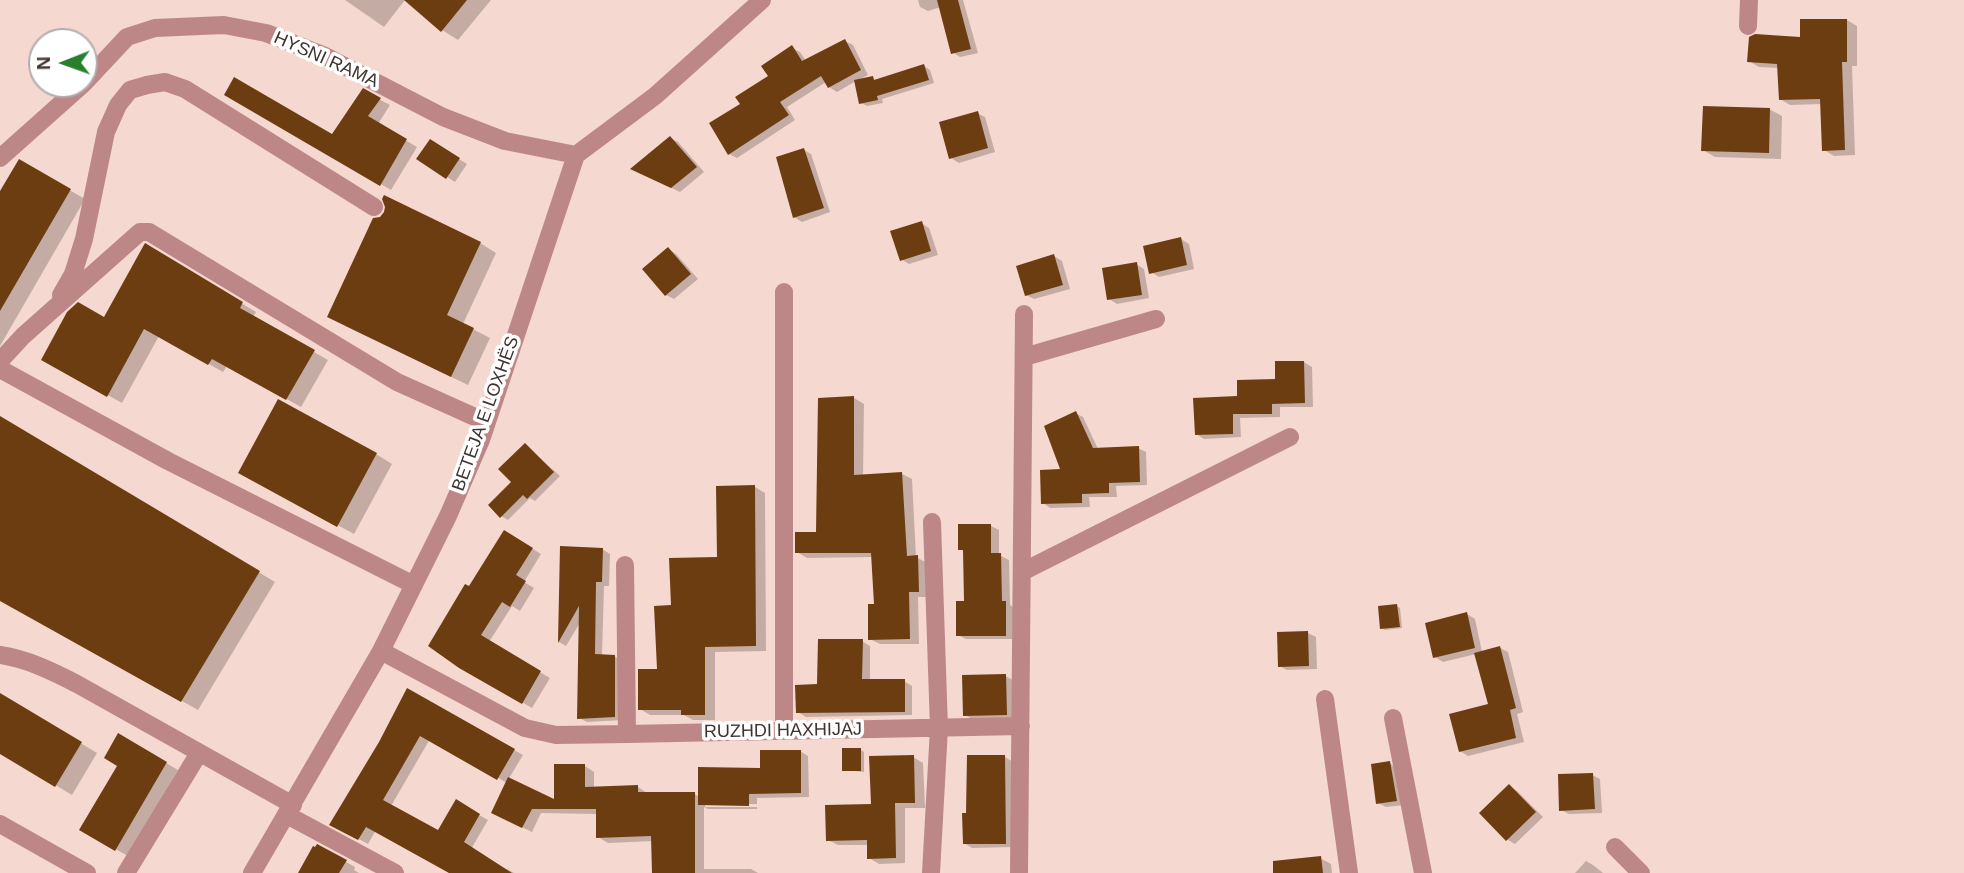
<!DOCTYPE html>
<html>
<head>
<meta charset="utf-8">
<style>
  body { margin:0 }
  #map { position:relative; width:1964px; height:873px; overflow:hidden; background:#f5d8cf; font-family:Helvetica,sans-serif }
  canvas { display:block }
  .north { position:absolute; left:28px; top:28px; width:70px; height:70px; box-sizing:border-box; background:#fff; border:2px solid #b2adac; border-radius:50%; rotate:269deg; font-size:19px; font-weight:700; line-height:28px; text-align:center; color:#3e332f }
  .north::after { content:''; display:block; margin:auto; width:24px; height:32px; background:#297f2c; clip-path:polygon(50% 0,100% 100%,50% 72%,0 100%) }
</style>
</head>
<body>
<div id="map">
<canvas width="1964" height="873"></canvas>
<div class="north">N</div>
</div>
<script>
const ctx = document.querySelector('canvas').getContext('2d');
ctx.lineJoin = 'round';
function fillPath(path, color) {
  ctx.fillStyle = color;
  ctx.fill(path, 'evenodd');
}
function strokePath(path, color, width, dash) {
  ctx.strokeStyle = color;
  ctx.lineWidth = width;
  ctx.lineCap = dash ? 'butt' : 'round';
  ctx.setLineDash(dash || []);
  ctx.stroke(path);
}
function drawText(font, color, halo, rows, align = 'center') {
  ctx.font = font + ' Helvetica,sans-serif';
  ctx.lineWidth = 7;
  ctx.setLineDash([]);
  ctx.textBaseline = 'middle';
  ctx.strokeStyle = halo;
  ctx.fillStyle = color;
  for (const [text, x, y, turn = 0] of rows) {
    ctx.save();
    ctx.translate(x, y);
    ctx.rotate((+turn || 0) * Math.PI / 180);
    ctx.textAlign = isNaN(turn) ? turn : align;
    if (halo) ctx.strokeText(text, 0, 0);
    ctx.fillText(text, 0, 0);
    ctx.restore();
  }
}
fillPath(new Path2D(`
  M345,0H405L384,27Z
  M407,0H491L458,40L442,30Z
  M918,0H963L978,53L960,57L952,52L941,7L928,11L920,7Z
  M1847,20L1857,26V66H1852L1855,155L1834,156L1824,150L1822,104L1790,105L1780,99L1779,68L1759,67L1749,61Z
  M845,41L853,45L868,75L858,80L872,78L877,81L924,66L930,70L934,83L882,99L883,103L867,106L861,103L856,81L837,92L829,87L826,82L787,107L795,120L737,158L729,154L742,104L770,76L792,48L800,52L806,61Z
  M363,91L390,105L378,124L417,147L391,190L227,94L333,137Z
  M1769,109L1782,116L1781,159L1715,157L1703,150Z
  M977,113L985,117L995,152L959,163L951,158Z
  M670,138L678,142L704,172L680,192L640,173Z
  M438,146L467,164L455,182L419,159Z
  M804,150L811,154L830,212L802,222L794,217Z
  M19,161L85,199L0,346V194Z
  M921,223L929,228L938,255L909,264L901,259Z
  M1181,239L1189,244L1194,269L1159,277L1151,272Z
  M480,243L496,253L463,324L490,338L468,385L345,326Z
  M146,246L256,312L253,317L328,360L301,407L227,366L223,372L159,336L122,403L43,359L104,319Z
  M668,249L676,254L698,279L674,299L666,295Z
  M1054,256L1062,261L1070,289L1034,299L1026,295Z
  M1136,264L1144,269L1149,298L1117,304L1109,299Z
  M1304,362L1312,367L1313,407H1280V417L1240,418L1241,437L1204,439L1196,434L1239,398L1277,381Z
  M854,398L864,404L863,476L902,474L912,479L916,557L927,563L928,597H918L919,644H880L870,639L876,605L873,557L807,558L797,552L818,534Z
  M1075,413L1083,417L1098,449L1138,448L1146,452L1147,485L1116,486L1117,497H1089L1090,507L1050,508L1043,503L1063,471Z
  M0,417L275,582L198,710L0,599Z
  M525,445L560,476L535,501L530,498L508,520L501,516Z
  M376,454L392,464L354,534L256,481Z
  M755,487L765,493L766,651L715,652V720H693L684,715H650L640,709L659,670L672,607L719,558Z
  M991,526L999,530V555L1009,560L1010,605L1013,607V639H966L958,635L966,603L965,552L960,549Z
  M505,532L541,554L524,582L534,588L520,611L512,606L489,642L550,678L532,708L460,666L470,589Z
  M562,548L602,549L610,554L609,586H604L602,656H614L622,661L623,720L587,722L579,718L581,621L566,646L559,642Z
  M1397,606L1400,608L1402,628L1385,630L1382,628Z
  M1467,614L1475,619L1482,652L1500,648L1508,652L1523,712L1517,714L1524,742L1468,756L1460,751L1490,706L1476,654L1443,662L1435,657Z
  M1308,633L1316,637L1317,669L1287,670L1279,666Z
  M862,641L870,646V681H904L912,686V715L806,717L798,712Z
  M1005,676L1013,680L1014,719H972L965,715Z
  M408,691L523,755L508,780L556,802L585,766L594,772V789L638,787L647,793L694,794L700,797L800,751L808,756L809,797L757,798V804H705V807H757V809H708L704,807V869H751L758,873H654L653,841L608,843L598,837L597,814L541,813L532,832L503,818L507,783L430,739L391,806L439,833L456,802L488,820L471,849L506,871L507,869L514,873H589H450L376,830L368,844L331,824L380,743Z
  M0,694L97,753L72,795L0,752Z
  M119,735L178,770L128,856L81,830L119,765Z
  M861,750L864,752V772L844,770Z
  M913,757L923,763L925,808H905V863L879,864L869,858V845H838L828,840L873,806Z
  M1005,757L1013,762L1014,847L972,848L964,843L968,814Z
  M1389,763L1397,768L1405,805L1386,807L1378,803Z
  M1592,775L1600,779L1602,813L1569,814L1561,810Z
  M1509,786L1517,791L1543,817L1515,844L1508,840L1482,813Z
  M318,846L355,867L354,870L359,873H300Z
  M1320,858L1331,864L1332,873H1305Z
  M1586,861L1593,865L1603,873H1575Z`), '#0003');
fillPath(new Path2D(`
  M404,0H467L441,32Z
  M937,0H958L971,49L951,54Z
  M1800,19H1847V62H1842L1845,150L1822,151L1820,99L1779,100L1777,64L1747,62L1749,37L1755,34L1800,37Z
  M845,39L861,70L828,88L821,76L780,102L789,115L728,155L709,123L740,104L735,97L768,76L761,66L792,45L802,61Z
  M924,64L929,80L877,96L878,100L859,104L854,80L873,76L874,80Z
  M234,77L332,134L363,88L381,98L368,116L407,139L380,186L224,95Z
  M1703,106L1770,108L1769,153L1701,151Z
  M978,111L988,148L949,159L939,122Z
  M670,136L697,167L671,188L630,169Z
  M430,139L460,158L446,179L416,159Z
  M804,148L824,208L793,218L776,157Z
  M19,159L71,189L0,311V191Z
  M384,195L481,242L447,315L474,328L451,377L327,317L373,218L380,217L384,212L385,207L382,199Z
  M922,221L931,251L900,261L890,231Z
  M1181,237L1187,265L1149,274L1143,246Z
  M145,243L243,302L240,308L315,350L286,400L212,359L208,365L144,329L107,397L41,360L67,312L78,302L104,317Z
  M668,247L691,274L665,296L642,269Z
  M1054,254L1063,285L1025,296L1016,266Z
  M1137,262L1142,295L1107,300L1102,268Z
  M1275,361H1304L1305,403L1272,404V414H1233V434L1195,435L1193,398L1237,396V380L1275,379Z
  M854,396V475L902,472L907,556L918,555L919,592H909L910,639L868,640V604H874L871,553H795V532H816L818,398Z
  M278,399L377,453L337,527L238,473Z
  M1076,411L1093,448L1139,446L1140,482L1109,483V493L1082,494V503L1041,504L1040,470L1060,469L1044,426Z
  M0,416L260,571L181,702L0,601Z
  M525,443L554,472L527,499L523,495L500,518L488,505L511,482L498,469Z
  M755,485L756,646L705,647V715H681V710H638V669H657L654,606L671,605L669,558L717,557L716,486Z
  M958,524H991V553H1001L1002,601H1006V636H956V601H964L963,550H958Z
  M504,530L533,548L516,575L526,581L510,607L502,602L481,635L541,671L522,704L459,668L428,646L465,584L469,586Z
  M560,546L603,548L602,582H596L595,654L615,655V717L577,719L579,606L558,643Z
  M1397,604L1400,627L1380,629L1378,606Z
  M1467,612L1475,648L1433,658L1425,623Z
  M1308,631L1309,666L1278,667L1277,632Z
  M818,639H863L862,679H905V712L796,713L795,685L817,684Z
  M1500,646L1516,708L1510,710L1516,738L1459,752L1449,714L1488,704L1474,653Z
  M1006,674L1007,715L963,716L962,675Z
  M407,688L515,749L497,780L420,736L383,800L438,830L456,799L480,814L464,842L512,873H449L366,827L358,840L329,825L379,742Z
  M0,693L82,742L55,787L0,754Z
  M118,733L167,762L115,851L79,830L117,766L104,758Z
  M842,748H861V771H842Z
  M760,750H801V793L749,794V806L698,805V767L760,768Z
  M914,755L915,803H895L896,858L867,859V840L826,841L825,805L871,804L869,756Z
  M967,755H1005L1006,844H963L962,813H966Z
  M1390,761L1397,801L1376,804L1371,764Z
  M554,764H585V787L638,785V792H695V873H652L651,836L596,838V809H532L522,828L491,813L508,777L554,799Z
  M1593,773L1595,809L1559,811L1558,774Z
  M1509,784L1536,812L1506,841L1479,813Z
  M317,844L347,860L339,873H298L313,846L315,847Z
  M1321,856L1323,873H1273V861Z`), '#6c3d10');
strokePath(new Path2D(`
  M1748,26L1749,0
  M84,83L127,37L155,28L224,25L266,33L325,56L443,117L505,141L576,155
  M0,158L83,84
  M61,295L73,274L84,239L106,132L118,105L130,90L147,85L165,82L185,89L374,207
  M1024,357L1156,319
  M0,361L23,336L140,232H149L397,382L486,422
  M0,369L168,461L414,585
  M1022,572L1290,437
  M381,651L525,728L556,735L627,734L625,565
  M0,655C27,659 52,671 77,684L293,805
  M1325,699L1349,873
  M1393,718L1423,873
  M784,731V292
  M627,734L1021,726
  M287,815L395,873
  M0,824L87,873
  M1615,847L1641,873
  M126,873L199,753
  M252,873L381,651L448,516L481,440L576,155L655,96L762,0
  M931,873L939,728L932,522
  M1019,873L1024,314`), '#bd8788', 18);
drawText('18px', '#3e332f', '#fff', [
  ["HYSNI RAMA",326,60,24],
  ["BETEJA E LOXHËS",486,414,-70],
  ["RUZHDI HAXHIJAJ",783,731,-1]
]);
</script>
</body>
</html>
